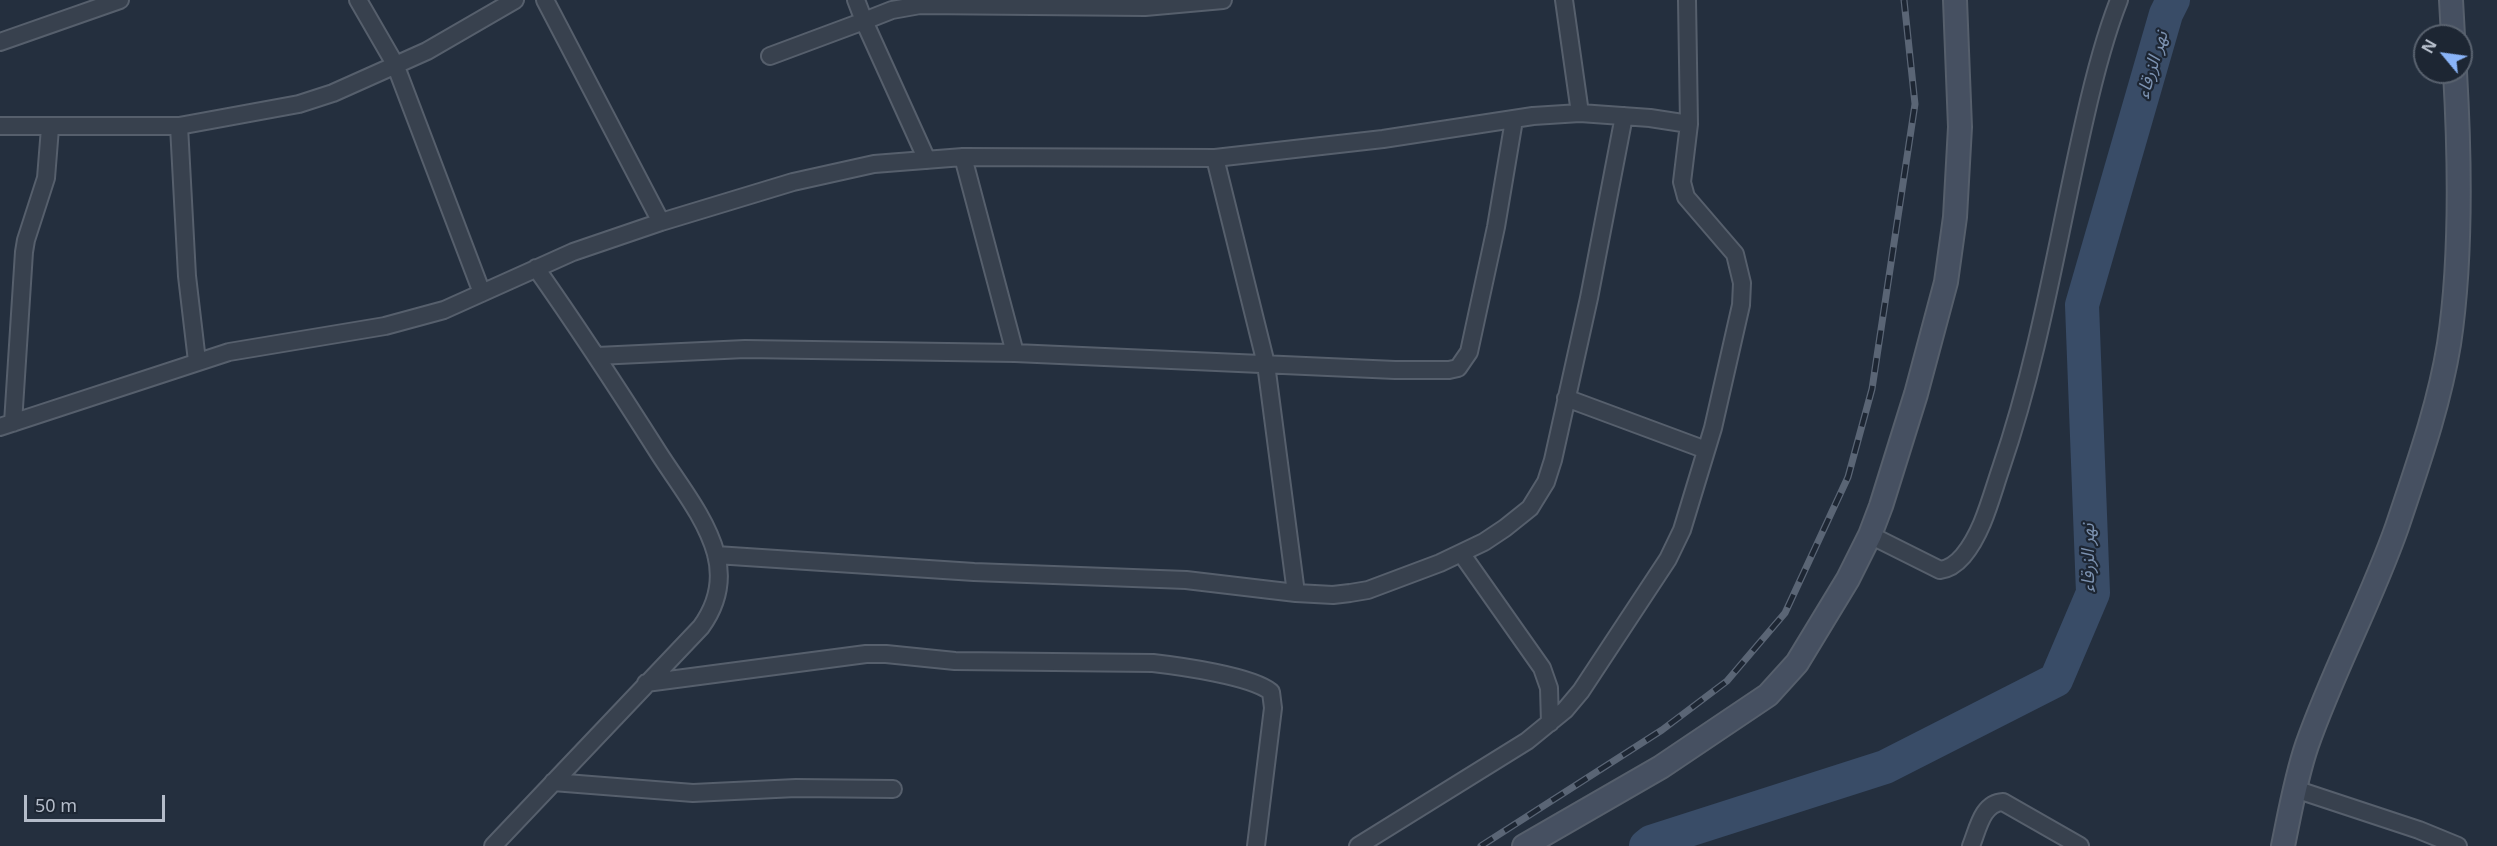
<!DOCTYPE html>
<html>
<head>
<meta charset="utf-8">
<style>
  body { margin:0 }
  #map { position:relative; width:2497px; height:846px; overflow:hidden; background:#242f3e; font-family:"Noto Sans",sans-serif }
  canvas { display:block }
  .north { position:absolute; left:2413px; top:24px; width:60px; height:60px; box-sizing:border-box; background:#1d2633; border:2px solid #59626f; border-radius:50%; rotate:299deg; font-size:16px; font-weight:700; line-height:24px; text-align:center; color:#b4bcc9 }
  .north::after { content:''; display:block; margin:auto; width:21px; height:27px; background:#8ab4f8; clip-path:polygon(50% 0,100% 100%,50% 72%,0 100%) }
  .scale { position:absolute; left:24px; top:795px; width:141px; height:27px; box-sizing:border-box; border:3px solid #b4bcc9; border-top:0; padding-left:8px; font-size:18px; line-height:21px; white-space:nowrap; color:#b4bcc9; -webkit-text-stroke:4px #1d2633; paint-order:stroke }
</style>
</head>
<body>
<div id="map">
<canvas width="2497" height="846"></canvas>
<div class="north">N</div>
<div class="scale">50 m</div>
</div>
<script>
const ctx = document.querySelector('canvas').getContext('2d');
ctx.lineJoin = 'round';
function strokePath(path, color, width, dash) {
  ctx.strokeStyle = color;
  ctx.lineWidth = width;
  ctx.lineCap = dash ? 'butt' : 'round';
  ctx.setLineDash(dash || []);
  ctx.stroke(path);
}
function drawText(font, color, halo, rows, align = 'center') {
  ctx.font = font + ' "Noto Sans","Noto Sans Arabic",sans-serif';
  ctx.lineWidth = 4.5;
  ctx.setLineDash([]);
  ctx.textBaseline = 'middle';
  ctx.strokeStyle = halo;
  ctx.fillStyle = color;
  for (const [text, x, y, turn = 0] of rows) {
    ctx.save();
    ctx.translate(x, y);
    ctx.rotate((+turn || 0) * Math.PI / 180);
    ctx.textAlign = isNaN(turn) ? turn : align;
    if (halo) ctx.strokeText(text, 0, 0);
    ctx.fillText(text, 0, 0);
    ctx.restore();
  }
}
strokePath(new Path2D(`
  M1646,846L1651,842L1885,767L2056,680L2093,593L2082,305L2166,14L2173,0`), '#394c67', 34);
const street = new Path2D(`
  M358,0L395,64L482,293
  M545,0L661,222
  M1564,0L1580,113
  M0,42L120,0
  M770,56L864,21L856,0
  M0,126H179L299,104L333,93L427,51L515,0
  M179,126L187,276L197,361
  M963,157L1015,353
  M1215,158L1266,364L1296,593
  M927,160L864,21L892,10L920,5L1145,7L1223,0
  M597,356L745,349L1015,353L1395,370H1449L1458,368L1469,352L1496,227L1514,120
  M1566,398L1706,450
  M13,423L24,252L26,240L46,178L50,128
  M0,427L229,352L385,326L444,310L573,252L661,222L793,182L874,164L963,157L1215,158L1383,139L1533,116L1580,113L1650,118L1689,124
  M1870,535L1940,570C1949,569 1957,563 1963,556C1983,532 1991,497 2001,468C2040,354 2058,236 2085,118C2094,78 2104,38 2119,0
  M1461,553L1542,668L1549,688L1550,723
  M716,555L974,572L1186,580L1296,593L1333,595L1350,593L1368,590L1440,563L1484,542L1505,528L1530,508L1546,482L1553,460L1589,298L1624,116
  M646,683L866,654H886L955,661L1153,663C1179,666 1252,676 1271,692L1273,708L1256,846
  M553,782L693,793L796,788L893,789
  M2295,789L2419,830L2458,846
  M493,846L701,627C717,605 723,581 716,554C706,518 680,486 660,455C620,392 579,329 536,268
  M1358,846L1527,741L1565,710L1581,691L1668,559L1682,530L1713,428L1741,305L1742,283L1735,254L1686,197L1682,182L1689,124L1687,0
  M1971,846C1978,829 1982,803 2003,802L2080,846`);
const secondary = new Path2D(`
  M2451,0L2453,36
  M1524,846L1661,767L1768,695L1797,663L1848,579L1870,535L1881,506L1916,394L1946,282L1955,217L1960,127L1955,0
  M2283,846C2290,812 2296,777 2307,745C2333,671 2371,601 2397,527C2417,467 2439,406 2449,344C2462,258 2460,158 2455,72`);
strokePath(street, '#565f6c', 20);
strokePath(secondary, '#565f6c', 26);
strokePath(street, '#38414e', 16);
strokePath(secondary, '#465061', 22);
const rail = new Path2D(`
  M1481,846L1662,730L1727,681L1785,613L1848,477L1872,389L1915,104L1904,0`);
strokePath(rail, '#5a6575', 7);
strokePath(rail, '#1d2633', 4.5, [14]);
drawText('italic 18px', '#7c92b1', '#1d2633', [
  ["نهر الزرقاء",2153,65,-73],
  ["نهر الزرقاء",2089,558,-90]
]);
</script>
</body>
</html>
